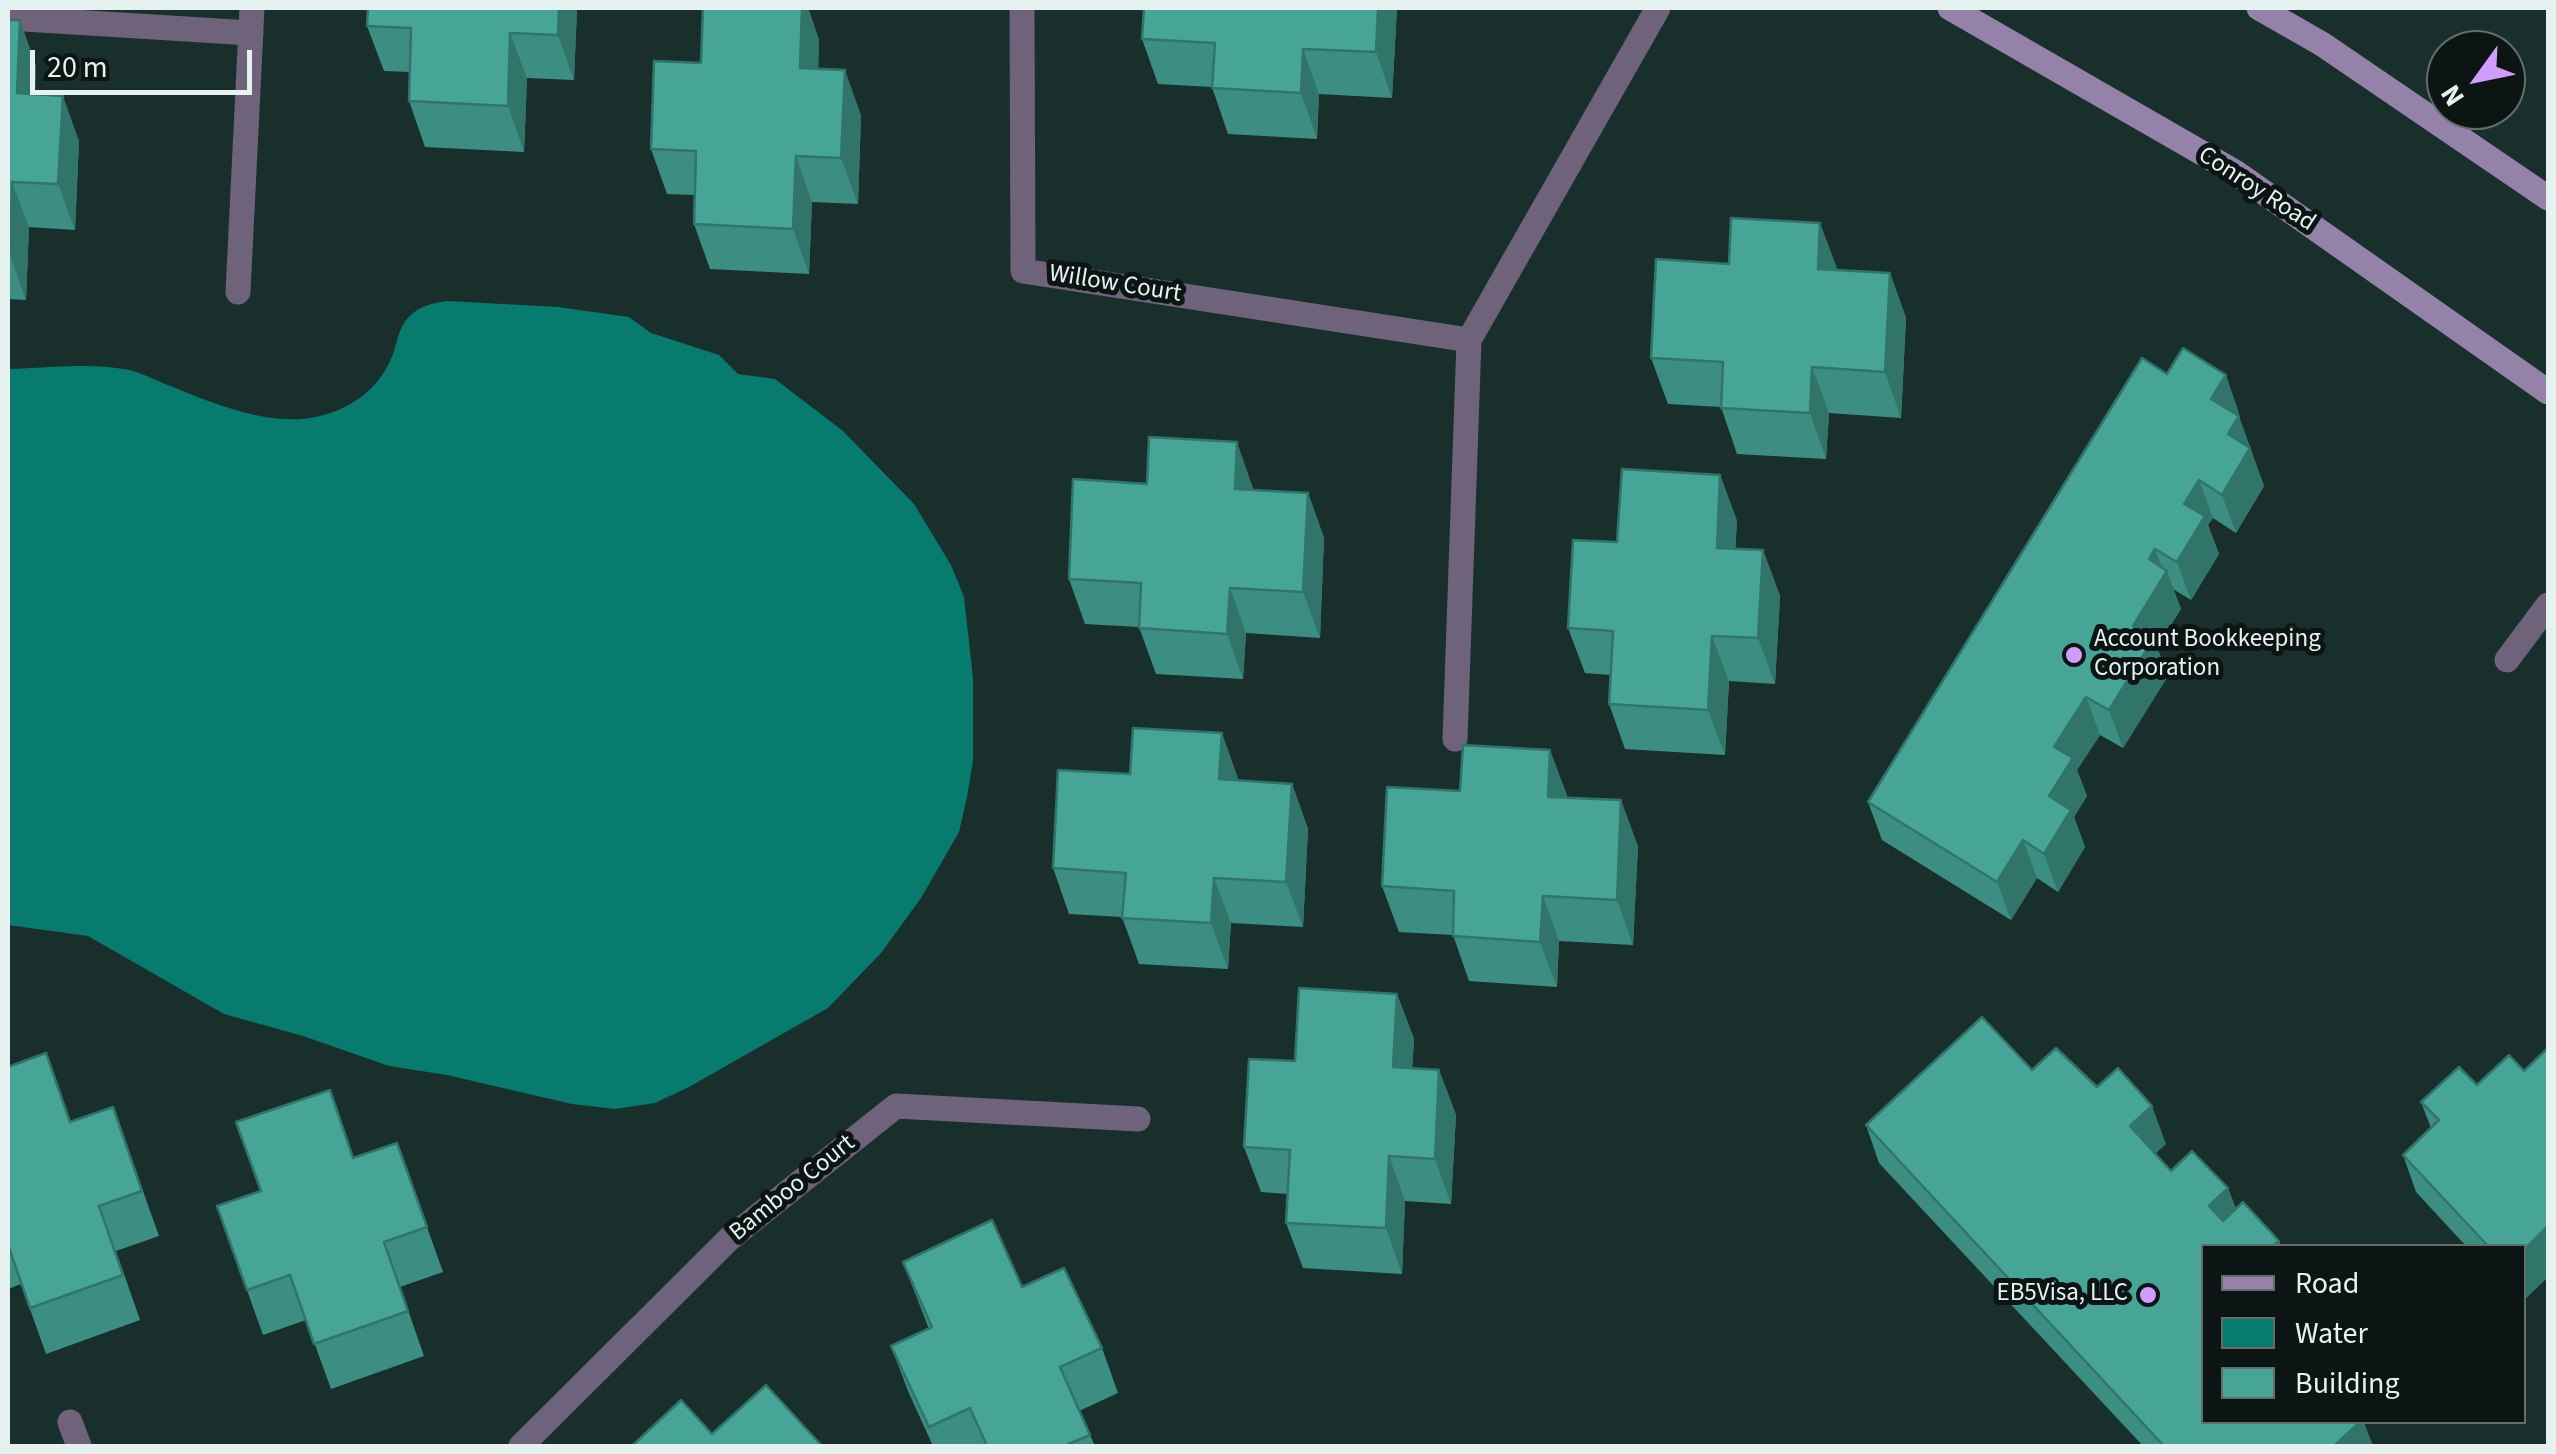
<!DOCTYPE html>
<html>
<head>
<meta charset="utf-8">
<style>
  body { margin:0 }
  #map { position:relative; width:2556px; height:1454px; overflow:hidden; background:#192f2b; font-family:"Source Sans 3",sans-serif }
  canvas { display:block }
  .frame { position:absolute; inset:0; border:10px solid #e5f2f0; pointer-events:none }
  .legend { position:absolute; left:2201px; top:1244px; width:325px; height:180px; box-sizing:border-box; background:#0c1513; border:2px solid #636d6b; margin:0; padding:12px 18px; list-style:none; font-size:30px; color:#e5f2f0 }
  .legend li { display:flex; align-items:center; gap:20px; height:50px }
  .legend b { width:50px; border:2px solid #636d6b }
  .north { position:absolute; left:2426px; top:30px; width:100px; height:100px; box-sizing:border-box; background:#0c1513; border:2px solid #636d6b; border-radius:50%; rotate:237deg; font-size:28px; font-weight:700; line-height:40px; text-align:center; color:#e5f2f0 }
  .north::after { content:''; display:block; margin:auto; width:35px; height:45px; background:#d09dff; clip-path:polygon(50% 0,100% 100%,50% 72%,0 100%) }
  .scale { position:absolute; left:30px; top:50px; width:222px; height:45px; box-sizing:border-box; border:5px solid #e5f2f0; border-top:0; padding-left:12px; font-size:30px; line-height:35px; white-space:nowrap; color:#e5f2f0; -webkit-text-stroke:8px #0c1513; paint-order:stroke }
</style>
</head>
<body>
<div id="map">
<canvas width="2556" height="1454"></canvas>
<div class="frame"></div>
<ul class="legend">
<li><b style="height:12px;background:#9582a9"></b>Road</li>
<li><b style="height:28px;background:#077b6e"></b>Water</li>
<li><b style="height:28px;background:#46a597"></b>Building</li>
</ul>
<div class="north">N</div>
<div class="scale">20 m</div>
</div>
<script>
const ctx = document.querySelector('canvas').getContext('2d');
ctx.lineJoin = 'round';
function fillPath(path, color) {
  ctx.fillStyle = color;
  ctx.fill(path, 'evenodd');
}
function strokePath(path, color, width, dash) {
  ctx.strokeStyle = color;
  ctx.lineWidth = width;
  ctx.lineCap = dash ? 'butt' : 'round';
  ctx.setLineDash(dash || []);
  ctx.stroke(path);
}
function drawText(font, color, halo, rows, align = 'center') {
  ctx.font = font + ' "Source Sans 3",sans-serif';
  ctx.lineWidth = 10;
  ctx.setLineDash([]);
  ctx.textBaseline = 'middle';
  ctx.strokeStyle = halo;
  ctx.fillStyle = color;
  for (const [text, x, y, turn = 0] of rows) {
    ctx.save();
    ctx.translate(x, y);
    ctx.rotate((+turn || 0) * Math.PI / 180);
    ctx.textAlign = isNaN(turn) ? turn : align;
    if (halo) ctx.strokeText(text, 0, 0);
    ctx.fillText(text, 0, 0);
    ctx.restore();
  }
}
fillPath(new Path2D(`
  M447,301L558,307L629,317L651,333L719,355L738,374L775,379L843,431L914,504L951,565L964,597L973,678V761L967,797L959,832L921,898L881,953L828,1008L689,1087L655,1103L615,1109L572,1104L447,1075L389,1066L303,1036L224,1014L88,936L8,925V369C47,368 91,362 130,370C144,374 159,382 173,387C217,405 273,428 320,416C353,408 381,387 393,354C398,340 399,325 412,314C422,305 435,303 447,301Z`), '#077b6e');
strokePath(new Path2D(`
  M1022,8L1023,271L1469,340L1658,8
  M8,18L251,33
  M238,292L252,8
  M2507,660L2548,605
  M1455,739L1469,340
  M70,1422L79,1446
  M521,1446L729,1239L896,1106L1138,1119`), '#6f627b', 25);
strokePath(new Path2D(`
  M1950,8L2235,172L2548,392
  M2259,8L2322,44L2548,198`), '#9582a9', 25);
fillPath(new Path2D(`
  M577,8L574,80L527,78L524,152L425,147L409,101L410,72L384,71L367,26Z
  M703,8H808L819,40L818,69L861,115L858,204L812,202L809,274L710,269L694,224L695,195L667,194L651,149L701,63Z
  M1397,8L1392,98L1319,94L1317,139L1228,134L1212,87L1158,84L1142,39Z
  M8,20L36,66L35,94L79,141L75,230L29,227L26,300L8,299Z
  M1729,264L1837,268V270L1890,273L1906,318L1901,418L1829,413L1826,459L1737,454L1721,407L1668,404L1651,358Z
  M2167,374L2239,413L2238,416L2264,486L2236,533L2213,518L2208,525L2219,554L2191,600L2173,589L2181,609L2157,647L2168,676L2123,748L2100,735L2077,770L2087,796L2074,817L2085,847L2058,892L2037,878L2011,920L1882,840L1868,802Z
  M1720,475L1737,521L1735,549L1763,550L1780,596L1775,684L1729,681L1725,755L1625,749L1609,704L1611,675L1585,673L1568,628L1617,542Z
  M1147,484L1253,488V490L1308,493L1324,538L1320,638L1246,633L1243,679L1156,674L1139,627L1085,624L1069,579Z
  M1238,778V780L1292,784L1308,829L1303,927L1231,923L1228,969L1139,964L1122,917L1069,914L1053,868Z
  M1460,791L1567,795V798L1638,846L1633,945L1559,941L1557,987L1469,981L1453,935L1399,932L1382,886Z
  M1397,994L1414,1039L1412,1068L1439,1070L1456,1115L1451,1204L1405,1201L1402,1274L1303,1268L1286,1223L1288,1194L1261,1192L1244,1147L1295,1061Z
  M8,1067L70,1122L113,1107L159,1236L116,1251L140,1320L46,1354L21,1284L8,1289Z
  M2032,1070L2097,1087L2166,1144L2155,1153L2171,1171L2228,1188L2236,1209L2279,1241L2281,1246H2204L2373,1446H2143L1879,1163L1866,1125Z
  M2524,1071L2548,1277L2524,1300V1246H2466L2416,1192L2403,1155L2431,1128L2421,1102Z
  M397,1143L443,1272L400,1287L424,1356L331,1389L306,1320L263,1335L217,1206Z
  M903,1262L1022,1287L1102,1348L1118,1393L1079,1411L1095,1446H933L908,1391L891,1346L929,1329Z`), '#3c8e82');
fillPath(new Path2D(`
  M559,8H577L574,80L558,35Z
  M802,8H808L819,40L817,113L800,68Z
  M1378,8H1397L1392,98L1376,52Z
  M20,20L36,66L33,138L17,93Z
  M510,33L527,78L524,152L508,106Z
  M1303,49L1319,94L1317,139L1301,93Z
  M845,70L861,115L858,204L841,158Z
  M63,96L79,141L75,230L58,184Z
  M796,156L812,202L809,274L793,229Z
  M12,182L29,227L26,300L10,255Z
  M1820,223L1837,268L1834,314L1818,269Z
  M1890,273L1906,318L1901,418L1885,372Z
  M1812,367L1829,413L1826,459L1810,413Z
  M2226,375L2239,413L2225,437L2211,399Z
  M2239,416L2264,486L2236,533L2222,495L2228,434Z
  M1237,442L1253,488L1251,535L1235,489Z
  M1720,475L1737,521L1733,593L1717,548Z
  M2199,480L2213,518L2208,525L2219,554L2191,600L2177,562L2184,504Z
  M1308,493L1324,538L1320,638L1303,592Z
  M2155,549L2165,575L2167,571L2181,609L2157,647L2168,676L2123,748L2109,710L2133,626L2149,559Z
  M1763,550L1780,596L1775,684L1758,638Z
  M1230,588L1246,633L1243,679L1227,634Z
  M1712,636L1729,681L1725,755L1708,710Z
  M2086,697L2100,735L2077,770L2087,796L2074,817L2085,847L2058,892L2044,854L2054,747Z
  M1222,733L1238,778L1236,824L1219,779Z
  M1550,750L1567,795L1565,842L1548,797Z
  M1292,784L1308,829L1303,927L1286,882Z
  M1621,800L1638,846L1633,945L1617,900Z
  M2023,840L2037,878L2011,920L1997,882Z
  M1214,878L1231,923L1228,969L1211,923Z
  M1543,896L1559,941L1557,987L1540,942Z
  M1397,994L1414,1039L1410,1112L1393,1067Z
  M1439,1070L1456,1115L1451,1204L1435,1159Z
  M2152,1106L2166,1144L2144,1164L2130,1126Z
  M1389,1156L1405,1201L1402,1274L1386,1228Z
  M2228,1188L2242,1226L2223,1244L2209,1206Z
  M2548,1226V1277L2524,1300V1250Z
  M2360,1422H2364L2373,1446H2334Z`), '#31746a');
const building = new Path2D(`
  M368,8H559L558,35L510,33L508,106L409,101L411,28L367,26Z
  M703,8H802L800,68L845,70L841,158L796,156L793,229L694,224L696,151L651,149L654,61L701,63Z
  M1144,8H1378L1376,52L1303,49L1301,93L1212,88L1215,43L1142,39Z
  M8,20H20L17,93L63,96L58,184L12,182L10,255H8Z
  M1731,218L1820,223L1818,269L1890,273L1885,372L1812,367L1810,413L1721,408L1723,362L1651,358L1656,259L1729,264Z
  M2183,348L2226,375L2211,399L2239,416L2228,434L2250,448L2222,495L2199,480L2184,504L2205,516L2177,562L2155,549L2149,559L2167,571L2133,626L2154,638L2109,710L2086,697L2054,747L2073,758L2049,796L2071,810L2044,854L2023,840L1997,882L1868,802L2142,358L2167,374Z
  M1149,437L1237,442L1235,489L1308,493L1303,592L1230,588L1227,634L1139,628L1141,583L1069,579L1073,479L1147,484Z
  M1622,469L1720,475L1717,548L1763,550L1758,638L1712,636L1708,710L1609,704L1613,631L1568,628L1573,540L1617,542Z
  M1133,728L1222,733L1219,779L1292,784L1286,882L1214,878L1211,923L1122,918L1126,873L1053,868L1058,770L1130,774Z
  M1463,745L1550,750L1548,797L1621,800L1617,900L1543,896L1540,942L1453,936L1454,891L1382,886L1387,787L1460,791Z
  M1299,988L1397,994L1393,1067L1439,1070L1435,1159L1389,1156L1386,1228L1286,1223L1290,1150L1244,1147L1249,1059L1295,1061Z
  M1982,1017L2032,1070L2056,1048L2097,1087L2118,1068L2152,1106L2130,1126L2171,1171L2192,1151L2228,1188L2209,1206L2223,1221L2243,1202L2279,1241L2273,1246H2204V1422H2360L2334,1446H2164L1866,1125Z
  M2548,1048V1226L2524,1250V1246H2488L2403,1155L2439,1120L2421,1102L2459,1067L2477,1085L2509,1055L2524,1071Z
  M46,1053L70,1122L113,1107L142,1191L99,1206L123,1275L30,1308L8,1245V1067Z
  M330,1090L353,1158L397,1143L427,1227L384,1242L408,1311L314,1344L290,1275L247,1290L217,1206L261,1191L236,1122Z
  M992,1220L1022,1287L1064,1268L1102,1348L1060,1367L1090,1435L1064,1446H987L970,1408L929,1427L891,1346L932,1327L903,1262Z
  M766,1385L822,1446H632L681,1400L712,1434Z`);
fillPath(building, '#46a597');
strokePath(building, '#31746a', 2.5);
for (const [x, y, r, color] of [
  [2074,655,10,"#d09dff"],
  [2148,1295,10,"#d09dff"]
]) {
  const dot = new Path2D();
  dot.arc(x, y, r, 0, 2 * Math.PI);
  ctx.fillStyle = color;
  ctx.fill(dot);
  strokePath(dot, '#0c1513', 4);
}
drawText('25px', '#e5f2f0', '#0c1513', [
  ["Conroy Road",2256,190,33],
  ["Willow Court",1115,285,9],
  ["Bamboo Court",793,1189,-39]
]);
drawText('25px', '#e5f2f0', '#0c1513', [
  ["Account Bookkeeping",2094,641],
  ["Corporation",2094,670],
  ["EB5Visa, LLC",2128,1295,"right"]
], 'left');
</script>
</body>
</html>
